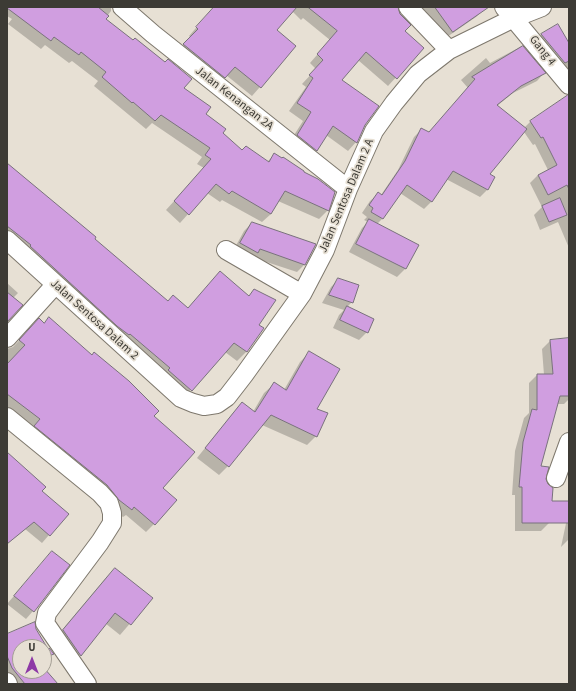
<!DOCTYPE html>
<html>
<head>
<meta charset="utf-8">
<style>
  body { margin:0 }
  #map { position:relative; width:576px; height:691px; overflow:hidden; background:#e7e0d4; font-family:"Source Sans 3",sans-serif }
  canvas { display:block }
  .frame { position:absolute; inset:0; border:8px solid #3d3b35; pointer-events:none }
  .north { position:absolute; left:12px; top:639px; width:40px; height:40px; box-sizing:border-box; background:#e7e0d4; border:1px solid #a39e94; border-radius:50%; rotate:0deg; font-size:11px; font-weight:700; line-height:16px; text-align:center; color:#3d3b35 }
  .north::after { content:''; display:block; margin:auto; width:14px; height:18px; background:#8e39a6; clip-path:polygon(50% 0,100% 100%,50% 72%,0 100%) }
</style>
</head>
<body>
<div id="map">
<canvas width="576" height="691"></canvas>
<div class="frame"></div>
<div class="north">U</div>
</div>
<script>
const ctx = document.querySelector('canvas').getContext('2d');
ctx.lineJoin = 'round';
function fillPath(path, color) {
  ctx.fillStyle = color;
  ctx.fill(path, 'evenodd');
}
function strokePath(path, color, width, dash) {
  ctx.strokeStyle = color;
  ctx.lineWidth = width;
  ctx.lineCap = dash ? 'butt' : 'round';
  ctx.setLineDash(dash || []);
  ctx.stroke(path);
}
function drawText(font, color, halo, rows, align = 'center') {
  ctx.font = font + ' "Source Sans 3",sans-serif';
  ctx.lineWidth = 3.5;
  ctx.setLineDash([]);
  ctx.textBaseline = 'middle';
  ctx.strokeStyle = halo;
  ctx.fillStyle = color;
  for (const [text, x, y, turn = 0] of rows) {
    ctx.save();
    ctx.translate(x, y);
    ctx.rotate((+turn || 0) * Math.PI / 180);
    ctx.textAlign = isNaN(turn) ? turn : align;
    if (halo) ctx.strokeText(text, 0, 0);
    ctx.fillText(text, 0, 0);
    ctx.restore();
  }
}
fillPath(new Path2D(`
  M7,7H111V11L105,19L182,89L222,133L242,151L267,162L274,155L328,210L319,219L278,201L271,214L262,222L222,200L220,202L207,193L180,223L166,210L204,168L197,164L202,157L152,123L146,129L94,86L98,81L72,61L69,63L45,45L41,49L8,24L12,19L7,16Z
  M214,7H397V10L409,25L403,31L423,48L388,86L358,60L341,80L365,125L356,142L348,151L326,135L317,151L308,159L289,143L303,121L289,111L306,87L302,84L316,69L310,63L330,40L303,18L301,20L292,11L276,31L295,47L252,96L226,75L216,86L175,53L191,38L189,36Z
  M405,7H482L484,9L476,17L444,39Z
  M557,25L568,43L569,42V86L533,43L541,35Z
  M522,46L544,73L537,81L513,93L497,106L524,128L530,122L569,96V248L558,222L540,230L534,215L542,207L530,183L538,175L548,170L535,144L533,145L524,132L488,175L487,190L480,197L446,179L432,201L424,209L400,193L382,219L377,224L417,245L405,269L397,277L349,252L362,228L368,222L364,220L367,217L362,213L370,201L378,194L381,195L398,170L414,137L421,130L429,133L468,88L461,80L486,58L490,63Z
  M7,165L168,302L187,309L220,273L248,297L254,290L258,325L247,351L237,361L225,352L181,400L7,243Z
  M252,223L305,264L297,272L233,251L244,231Z
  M339,279L352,302L347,307L367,332L359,340L333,328L339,315L344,310L322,303L331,287Z
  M7,283L18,293L13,298L7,321Z
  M31,328L153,416L162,488L154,524L146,532L126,515L123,517L111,508L33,427L7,408V349L13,347Z
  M569,339V399L564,404H557L539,467L545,480L549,523L541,531H515V495H512L515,451L524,418L529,413V383L537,375H544L542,349L550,341Z
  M309,353L316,409V436L307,445L262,425L228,466L219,475L197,458L233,413L242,403L253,412L264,393L274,384L284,390L300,362Z
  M7,453L41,491L49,535L42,543L25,529L7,544Z
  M569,509V539L561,547Z
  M52,552L33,611L26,619L7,604Z
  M115,569L152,598L120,635L105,623L80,655L70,665L53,641L105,579Z
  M35,629L48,650L52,654L44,662V647H20V671H44V669L56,684H11L7,679V635Z`), '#0003');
const building = new Path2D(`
  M7,7H98L109,16L106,19L133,40L135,38L165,62L168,59L192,79L184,88L211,107L206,114L226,129L223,133L242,150L246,146L269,162L274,153L282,158L283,157L304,171V172L318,179L335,192L329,211L285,191L271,214L232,191L229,194L216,184L189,215L174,201L211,159L205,155L210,148L161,115L155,121L133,102L132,103L102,77L106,72L81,52L79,55L54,37L51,41L7,8Z
  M214,7H297L277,30L296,46L261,88L235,67L225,78L183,44L198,29L196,27Z
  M308,7H398L400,14L411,25L405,31L424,48L397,79L366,52L342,80L379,106L365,125L357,143L333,126L317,151L297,135L311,112L297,103L313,78L309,75L323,60L317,54L337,31Z
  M435,7H489L453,32Z
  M558,24L569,43V61L565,63L541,34Z
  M523,46L546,73L521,86L497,105L527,129L490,174L495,177L488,190L453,171L432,202L407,185L383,219L371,212L373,208L369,205L378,192L382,195L405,161L421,128L429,132L475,79L472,77Z
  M568,95H569V189L567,185L548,195L538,175L557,165L543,137L541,138L530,121Z
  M7,163L96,237L95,239L168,301L173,295L188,308L220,271L249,296L254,289L276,300L259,325L264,328L247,352L234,343L192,391L168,370L170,368L130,334L129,335L117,326L30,246L31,245L7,226Z
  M560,198L567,215L549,222L542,206Z
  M369,219L419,245L406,269L356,244Z
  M252,222L316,244L305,265L260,249L258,253L240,243Z
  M338,278L359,285L353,303L329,295Z
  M7,292L23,305L7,322Z
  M347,306L374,319L368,333L340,320Z
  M49,317L92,355L94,352L129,381L159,411L154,416L195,452L163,488L177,500L155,525L134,507L132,510L119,500L107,485L34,426L40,419L7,394V364L25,345L19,340L39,318L44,323Z
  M569,338V396H560L541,466L549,467L546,479L548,484L553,488L552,501H569V523H522V487H519L523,442L532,409L537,410V374H553L550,340Z
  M309,351L340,369L317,409L328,413L317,437L271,415L229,467L205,448L242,402L255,412L274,382L286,390Z
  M7,452L46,487L42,491L69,514L50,536L34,522L7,544Z
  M52,551L70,565L34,612L14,596Z
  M115,568L153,598L131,625L115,613L81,656L63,630Z
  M35,622L36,629L48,649L49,648L54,654L44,658V647H20V671H44V668L58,684H25L12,668L7,656V634Z`);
fillPath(building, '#d09ee0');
strokePath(building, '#79717c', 1);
const street = new Path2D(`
  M122,7L153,34L348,189
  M408,7L449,50
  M504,7L569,85
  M7,240L181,398L193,403L204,406L217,404L227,397L244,375L302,294L325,250L348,189L374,131L394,103L418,74L449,50L514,18L542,7
  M226,250L302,294
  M7,338L55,285
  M7,417L100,493L109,503L112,513V523L100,542L47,613L45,623L87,684
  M556,478L569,442
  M7,682L8,684`);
strokePath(street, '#7e786d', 20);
strokePath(street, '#fff', 18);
drawText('12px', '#3d3b35', '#e7e0d4', [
  ["Gang 4",542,51,51],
  ["Jalan Kenangan 2A",234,99,38],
  ["Jalan Sentosa Dalam 2 A",347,196,-67],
  ["Jalan Sentosa Dalam 2",94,320,42]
]);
</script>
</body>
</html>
